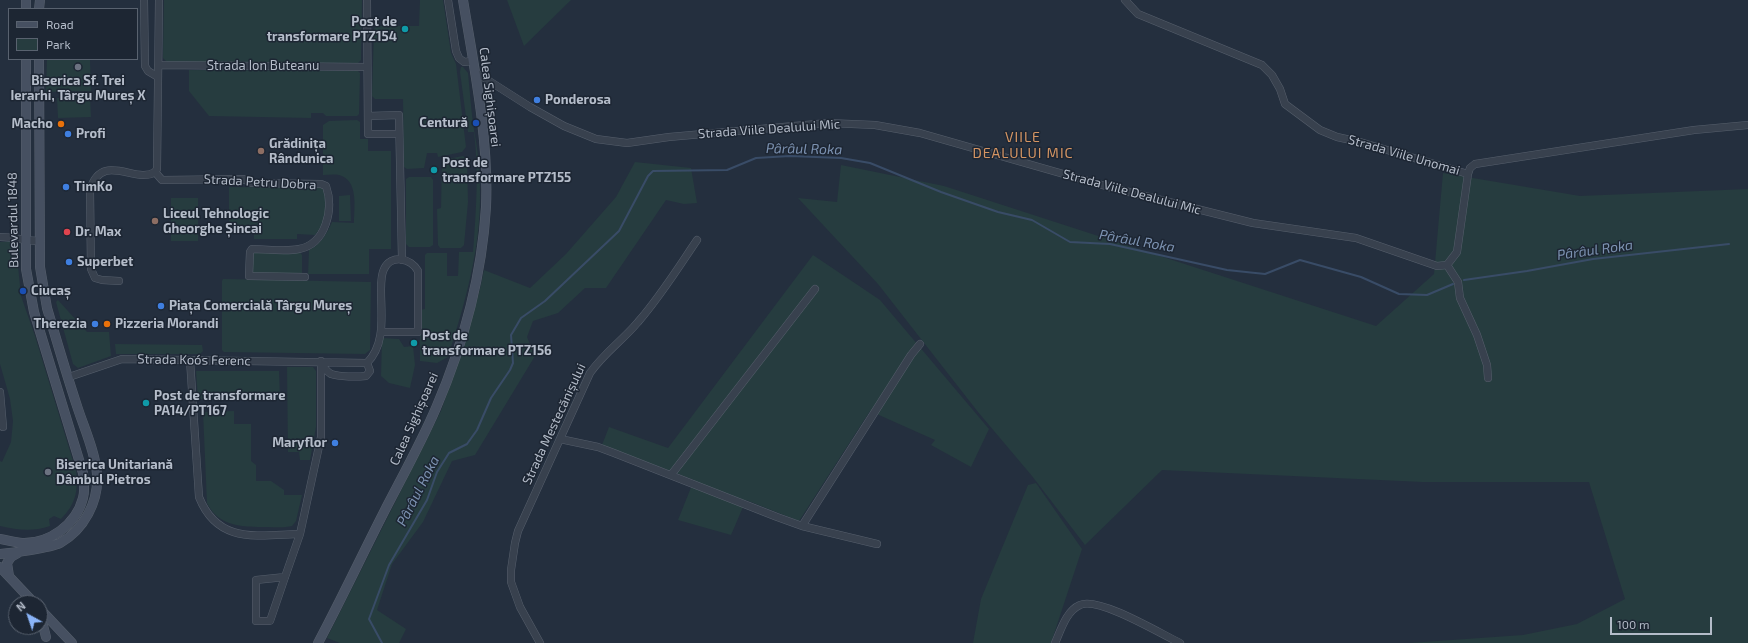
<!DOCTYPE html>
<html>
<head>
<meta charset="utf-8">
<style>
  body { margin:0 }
  #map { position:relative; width:1748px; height:643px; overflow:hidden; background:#242f3e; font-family:"Exo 2",sans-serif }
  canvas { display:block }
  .legend { position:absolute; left:8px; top:8px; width:130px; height:52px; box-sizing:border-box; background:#1d2633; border:1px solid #59626f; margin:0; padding:5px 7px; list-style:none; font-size:12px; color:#b4bcc9 }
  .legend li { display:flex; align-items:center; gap:8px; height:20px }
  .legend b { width:20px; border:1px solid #59626f }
  .north { position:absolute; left:8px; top:595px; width:40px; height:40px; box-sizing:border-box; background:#1d2633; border:1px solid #59626f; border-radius:50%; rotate:320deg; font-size:11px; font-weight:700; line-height:16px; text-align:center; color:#b4bcc9 }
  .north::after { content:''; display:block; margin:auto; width:14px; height:18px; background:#8ab4f8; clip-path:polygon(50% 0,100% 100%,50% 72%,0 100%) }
  .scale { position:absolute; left:1610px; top:617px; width:102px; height:18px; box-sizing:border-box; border:2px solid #b4bcc9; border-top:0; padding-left:5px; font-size:12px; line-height:14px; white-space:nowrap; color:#b4bcc9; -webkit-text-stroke:3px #1d2633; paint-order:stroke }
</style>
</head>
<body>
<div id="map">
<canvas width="1748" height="643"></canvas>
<ul class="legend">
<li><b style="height:5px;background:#465061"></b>Road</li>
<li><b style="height:11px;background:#263c3f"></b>Park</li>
</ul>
<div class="north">N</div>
<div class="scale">100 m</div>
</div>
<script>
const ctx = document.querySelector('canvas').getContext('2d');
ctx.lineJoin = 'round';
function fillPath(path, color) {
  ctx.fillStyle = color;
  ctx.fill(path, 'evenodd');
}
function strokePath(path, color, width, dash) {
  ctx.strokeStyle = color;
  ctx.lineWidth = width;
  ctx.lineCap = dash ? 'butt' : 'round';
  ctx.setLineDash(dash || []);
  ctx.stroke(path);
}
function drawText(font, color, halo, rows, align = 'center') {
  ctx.font = font + ' "Exo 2",sans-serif';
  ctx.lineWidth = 3;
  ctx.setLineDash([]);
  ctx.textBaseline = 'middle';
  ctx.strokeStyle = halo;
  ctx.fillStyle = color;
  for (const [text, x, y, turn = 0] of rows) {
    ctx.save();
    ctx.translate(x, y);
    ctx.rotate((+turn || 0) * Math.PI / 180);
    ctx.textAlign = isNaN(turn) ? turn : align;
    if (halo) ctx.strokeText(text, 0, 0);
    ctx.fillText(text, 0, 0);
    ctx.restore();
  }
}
fillPath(new Path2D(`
  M164,0H362L361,60L358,63L167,62L163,58Z
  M420,0H443L451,53L456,64L466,147L462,152L438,157L437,153H427L424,168L407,169L404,167L403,99H375L372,96L374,29L376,26H419Z
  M507,0H571L524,46Z
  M47,59H90L91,91L46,92Z
  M461,67H463L468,73C470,92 471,111 474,130C478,150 480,170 480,191C481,248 465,303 448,357L437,363L420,361V310L425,309V255L427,253H447V276H458L459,252H473C476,211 479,172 474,132H468L460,72Z
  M189,70L358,71L360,73L359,114L357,116H326L323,113H311V118L209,116L189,91Z
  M90,97L91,117L58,118L57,98Z
  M357,120L360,122V139H368V151H391V249H369V274H308L309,250C320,245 327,234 332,222L354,223C354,208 359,180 339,175C334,174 328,175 323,175V125L329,121Z
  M463,156L467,159L468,202L464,245L461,248H440L438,245L437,209L441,208L442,160Z
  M635,162L691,168L697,203L684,204L666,200L606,288H585L558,313L533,321L527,337L535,356L475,455L452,461L423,522L392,564L377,610L406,629L399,643H340L327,638L441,411L465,341L480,289L484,270L530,288L566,254L616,197Z
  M841,165L944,186L1376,326L1434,274L1443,173L1580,196L1748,189V643H1409L1523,635L1577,624L1625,599L1589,482H1423L1162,470L1085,545L1032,476L978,412L878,284L798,198L837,202Z
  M409,177H431L433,180V245L430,247H409L406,244V179Z
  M229,187L323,188L325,190V221L315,235L297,234V239H254V234H232L229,229Z
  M350,195L351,221H339V196Z
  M171,198H198V241H171Z
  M17,241L20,247L18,266L21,296L35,336L76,471C79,491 75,505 61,519L54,516L49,519L50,526C32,532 18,530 0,526V461L2,462L11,442L13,421L10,399L0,364V242Z
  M298,250L302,255V275L253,274V253L256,251Z
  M813,255L880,300L989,429L971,467L931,445L935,440L870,411L799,521L746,500L731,535L678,520L694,480L602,445L609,427L668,448Z
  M223,279L371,282L370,350L365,354L224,352L222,350V281Z
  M58,300L87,332H109L111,356L78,368L73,364L56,302Z
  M382,338L399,339L404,347L413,346L415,365L410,388L389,383L381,376Z
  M115,344L202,345L203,351L200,354H116Z
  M287,367H313L316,371V427L310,460H300L299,452H288Z
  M196,371H279L280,399H198Z
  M234,411V424H251V461L256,465V481H271L284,490V495H302L296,521L292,526C284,528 275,527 267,527C243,527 219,527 207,503L203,412Z
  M1036,483L1082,549L1051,643H973L981,599L1028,485Z`), '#263c3f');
strokePath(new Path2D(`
  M1464,280L1527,271L1593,259L1729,244
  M382,643L369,619L389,565L427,500L437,472L449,453L467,444L477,430L491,398L510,370L513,363L511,335L521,318L545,301L619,231L648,176L653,171L727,170L756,158L790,156L841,158L870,163L941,192L998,212L1032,220L1070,242L1110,244L1227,270L1265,274L1300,260L1361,277L1399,294L1427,295L1453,284`), '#394c67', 2);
const street = new Path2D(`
  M144,0L145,66L148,71L158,77
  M367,0L368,134H399
  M448,0L456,51L459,58L464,62L473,61
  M1125,0L1138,14L1262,65L1272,75L1280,89L1285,104L1320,130L1337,137L1360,142L1468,174
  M158,65L367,67
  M475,72L530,107L564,126L596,139L627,143L669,137L828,123L875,125L920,133L1109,187L1253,223L1356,238L1437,266L1447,265L1457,252L1468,174L1470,168L1475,164L1694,130L1748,125
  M368,116L399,115L402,260
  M155,172L162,180L243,179L252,183L321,184L326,186C334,209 326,244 299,249C286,252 266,249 252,249L250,252L249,276L305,277
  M155,172L157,169L159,0
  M0,237C14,237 26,241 40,241
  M1447,265L1458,282L1460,298L1477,335L1487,365L1488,378
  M119,281L102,280L95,278L91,269L90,190C102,150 136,185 155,172
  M190,360L199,497C218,545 258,535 300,534L321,437V361
  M321,362C323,366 326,371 331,374C340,377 357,377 366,376L370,371L367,363
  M367,363C386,344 381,315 381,290C381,283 381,275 384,269C391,254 411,258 418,271V332H381
  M69,377L122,359L367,363
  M0,392L3,427
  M560,439L598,447L614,453L777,517L802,526L877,544
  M671,475L815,289
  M802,526L911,355L920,344
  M285,577L256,580V621H270L285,577L300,534
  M540,643L520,607L511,582V570L515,543L518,531L590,373C604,353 623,340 638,322C660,297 678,268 697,240
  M1055,643C1061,630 1066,611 1080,605C1098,596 1161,634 1180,643`);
const secondary = new Path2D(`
  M26,9V0
  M39,9L40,0
  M0,539C7,540 14,542 22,543C49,544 76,525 83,498C85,491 84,481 83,473L34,312L26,269V59
  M0,554C12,553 50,548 60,543C84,530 99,501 97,474C95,452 85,430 78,409C67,376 57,342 47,308L40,267L39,59
  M0,567L34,603
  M9,576L7,563L11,557L18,553
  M40,609L72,643
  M40,614L46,637
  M318,643C341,600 362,555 384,512C402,477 421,443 436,408C463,345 482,275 486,207C489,139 474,67 463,0`);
strokePath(street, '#565f6c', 8);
strokePath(secondary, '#565f6c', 10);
strokePath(street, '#38414e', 7);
strokePath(secondary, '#465061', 9);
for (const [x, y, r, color] of [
  [405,29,4,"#0f9aa8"],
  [78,67,4,"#6b7280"],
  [537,100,4,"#3f7fe0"],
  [476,123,4,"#1a4fb4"],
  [61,124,4,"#e8710a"],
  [68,134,4,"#3f7fe0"],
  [261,151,4,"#8d6e63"],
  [434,170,4,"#0f9aa8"],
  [66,187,4,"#3f7fe0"],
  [155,221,4,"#8d6e63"],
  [67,232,4,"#e0444e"],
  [69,262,4,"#3f7fe0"],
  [23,291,4,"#1a4fb4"],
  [161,306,4,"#3f7fe0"],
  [95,324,4,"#3f7fe0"],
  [107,324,4,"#e8710a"],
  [414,343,4,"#0f9aa8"],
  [146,403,4,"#0f9aa8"],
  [335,443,4,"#3f7fe0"],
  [48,472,4,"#6b7280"]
]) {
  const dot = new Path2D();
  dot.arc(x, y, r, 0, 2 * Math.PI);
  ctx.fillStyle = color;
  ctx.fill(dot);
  strokePath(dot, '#1d2633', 1.5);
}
drawText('bold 13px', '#b4bcc9', '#1d2633', [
  ["Post de",397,22,"right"],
  ["transformare PTZ154",397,37,"right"],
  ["Biserica Sf. Trei",78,81,"center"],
  ["Ierarhi, Târgu Mureș X",78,96,"center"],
  ["Ponderosa",545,100],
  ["Centură",468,123,"right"],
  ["Macho",53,124,"right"],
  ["Profi",76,134],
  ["Grădinița",269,144],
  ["Rândunica",269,159],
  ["Post de",442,163],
  ["transformare PTZ155",442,178],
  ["TimKo",74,187],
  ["Liceul Tehnologic",163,214],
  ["Gheorghe Șincai",163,229],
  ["Dr. Max",75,232],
  ["Superbet",77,262],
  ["Ciucaș",31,291],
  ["Piața Comercială Târgu Mureș",169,306],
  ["Therezia",87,324,"right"],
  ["Pizzeria Morandi",115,324],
  ["Post de",422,336],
  ["transformare PTZ156",422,351],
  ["Post de transformare",154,396],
  ["PA14/PT167",154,411],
  ["Maryflor",327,443,"right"],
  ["Biserica Unitariană",56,465],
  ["Dâmbul Pietros",56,480]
], 'left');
drawText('13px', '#b4bcc9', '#1d2633', [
  ["Strada Ion Buteanu",263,66],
  ["Calea Sighișoarei",490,97,83],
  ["Strada Viile Dealului Mic",769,129,-4],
  ["Strada Viile Unomai",1404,155,16],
  ["Strada Petru Dobra",260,182,3],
  ["Strada Viile Dealului Mic",1132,192,15],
  ["Bulevardul 1848",13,220,-91],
  ["Strada Koós Ferenc",194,360,1],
  ["Calea Sighișoarei",414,419,-66],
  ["Strada Mestecănișului",554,424,-65]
]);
ctx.letterSpacing = '1px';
drawText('14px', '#d59563', '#1d2633', [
  ["VIILE",1023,137],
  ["DEALULUI MIC",1023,153]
]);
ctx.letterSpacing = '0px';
drawText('italic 14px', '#7c92b1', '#1d2633', [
  ["Pârâul Roka",804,149,1],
  ["Pârâul Roka",1137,241,10],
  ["Pârâul Roka",1595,250,-8],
  ["Pârâul Roka",418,491,-63]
]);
</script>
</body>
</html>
